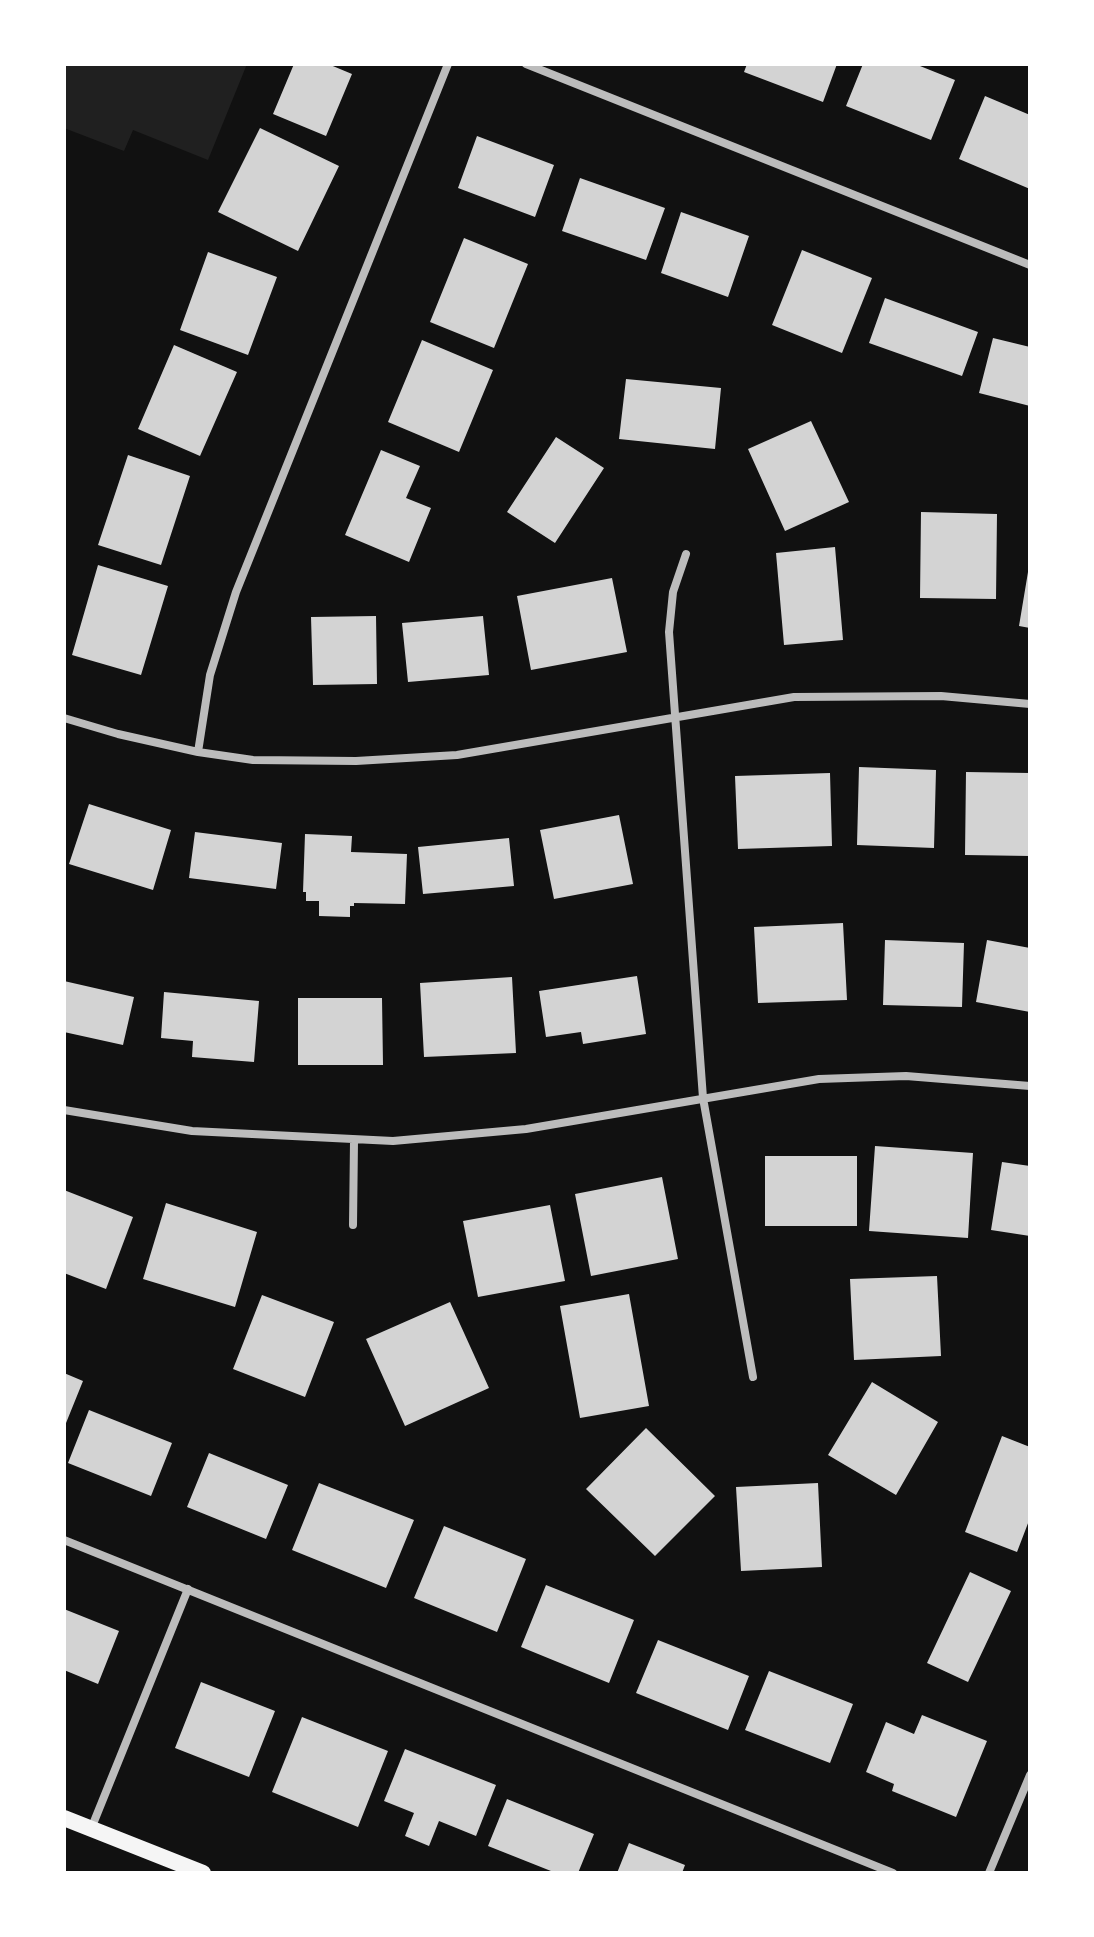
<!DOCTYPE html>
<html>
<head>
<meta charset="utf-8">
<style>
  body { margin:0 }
  #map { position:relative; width:1094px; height:1937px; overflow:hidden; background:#111; font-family:"DejaVu Sans",sans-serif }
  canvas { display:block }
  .frame { position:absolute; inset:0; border:66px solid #fff; pointer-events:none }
</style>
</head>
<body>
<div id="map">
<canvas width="1094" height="1937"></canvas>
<div class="frame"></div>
</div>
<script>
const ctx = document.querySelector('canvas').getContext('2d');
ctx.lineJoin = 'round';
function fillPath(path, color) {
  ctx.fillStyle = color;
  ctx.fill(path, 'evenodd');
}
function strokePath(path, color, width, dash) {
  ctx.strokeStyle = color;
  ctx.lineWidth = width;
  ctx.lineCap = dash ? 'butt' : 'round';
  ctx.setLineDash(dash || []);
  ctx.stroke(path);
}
fillPath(new Path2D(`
  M64,64H247L208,160L133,130L124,151L64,128Z`), '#202020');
fillPath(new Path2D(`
  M294,64H328L352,74L326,136L273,114Z
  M747,64H837L823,102L744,72Z
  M863,64H915L955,80L931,140L846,106Z
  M985,96L1030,115V189L959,159Z
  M260,128L339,166L298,251L218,212Z
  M477,136L554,165L535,217L458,188Z
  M580,178L665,208L646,260L562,231Z
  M681,212L749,236L728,297L661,273Z
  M464,238L528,264L494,348L430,322Z
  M802,250L872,278L842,353L772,325Z
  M208,252L277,277L248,355L180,330Z
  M885,298L978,332L962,376L869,343Z
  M993,338L1030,347V406L979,393Z
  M422,340L493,370L459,452L388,422Z
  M174,345L237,372L200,456L138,429Z
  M626,379L721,388L715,449L619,439Z
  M811,421L849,502L785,531L748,449Z
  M556,437L604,468L555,543L507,512Z
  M381,450L420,466L406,498L431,508L409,562L345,535Z
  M128,455L190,476L161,565L98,545Z
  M921,512L997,514L996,599L920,598Z
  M835,547L843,640L784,645L776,553Z
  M98,565L168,586L141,675L72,655Z
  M1028,572H1030V628L1019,626Z
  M612,578L627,652L531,670L517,596Z
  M376,616L377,684L313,685L311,617Z
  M483,616L489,675L408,682L402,623Z
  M859,767L936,770L934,848L857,845Z
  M966,772L1030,773V856L965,855Z
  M830,773L832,846L738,849L735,776Z
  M89,804L171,830L153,890L69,864Z
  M619,815L633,884L554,899L540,830Z
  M195,832L282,843L276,889L189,878Z
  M305,834L352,836L351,852L407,854L405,904L354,903V906H350V917L319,916V901H306V892H303Z
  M509,838L514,886L423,894L418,847Z
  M843,923L847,1000L758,1003L754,927Z
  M885,940L964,943L962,1007L883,1005Z
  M987,940L1030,948V1012L976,1002Z
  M637,976L646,1034L583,1044L581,1032L546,1037L539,991Z
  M512,977L516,1053L424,1057L420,983Z
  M64,981L134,997L123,1045L64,1032Z
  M164,992L259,1001L254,1062L192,1057L193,1041L161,1038Z
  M298,998H382L383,1065H298Z
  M875,1146L973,1153L968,1238L869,1231Z
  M765,1156H857V1226H765Z
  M1002,1162L1030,1166V1236L991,1230Z
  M662,1177L678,1259L591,1276L575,1194Z
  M64,1190L133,1217L106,1289L64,1273Z
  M166,1203L257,1232L235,1307L143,1279Z
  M550,1205L565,1281L478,1297L463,1221Z
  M937,1276L941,1356L854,1360L850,1279Z
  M629,1294L649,1406L580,1418L560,1306Z
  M262,1295L334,1322L305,1397L233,1369Z
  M450,1302L489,1388L405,1426L366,1339Z
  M64,1373L83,1381L64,1428Z
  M872,1382L938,1422L896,1495L828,1455Z
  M89,1410L172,1443L151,1496L68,1463Z
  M646,1428L715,1496L655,1556L586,1489Z
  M1002,1436L1030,1447V1518L1017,1552L965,1532Z
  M209,1453L288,1485L266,1539L187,1507Z
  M319,1483L414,1520L386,1588L292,1550Z
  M818,1483L822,1567L741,1571L736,1487Z
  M444,1526L526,1559L497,1632L414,1598Z
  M970,1572L1011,1591L968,1682L927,1663Z
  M546,1585L634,1620L609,1683L521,1647Z
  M64,1609L119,1631L98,1684L64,1670Z
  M658,1640L749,1676L728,1730L636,1693Z
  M769,1671L853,1704L830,1763L745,1730Z
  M201,1682L275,1711L249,1777L175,1748Z
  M922,1715L987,1741L956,1817L892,1791L894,1784L866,1772L886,1722L914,1734Z
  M302,1717L388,1751L358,1827L272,1792Z
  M405,1749L496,1785L476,1836L439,1821L429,1846L405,1836L414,1813L384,1801Z
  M507,1799L594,1834L578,1873H556L488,1846Z
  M629,1843L685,1865L682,1873H617Z`), '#d3d3d3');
strokePath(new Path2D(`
  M526,64L1030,265
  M686,554L673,592L669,632L703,1098L753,1377
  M64,718L118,734L198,752L253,760L356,761L457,755L794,697L941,696L1030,704
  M198,752L210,675L236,592L448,64
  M64,1110L192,1131L393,1141L526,1129L819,1079L906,1076L1030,1086
  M353,1225L354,1141
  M64,1540L893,1873
  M91,1829L188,1589
  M989,1873L1030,1775`), '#bcbcbc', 8);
strokePath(new Path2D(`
  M64,1818L203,1873`), '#f5f5f5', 16);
</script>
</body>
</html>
